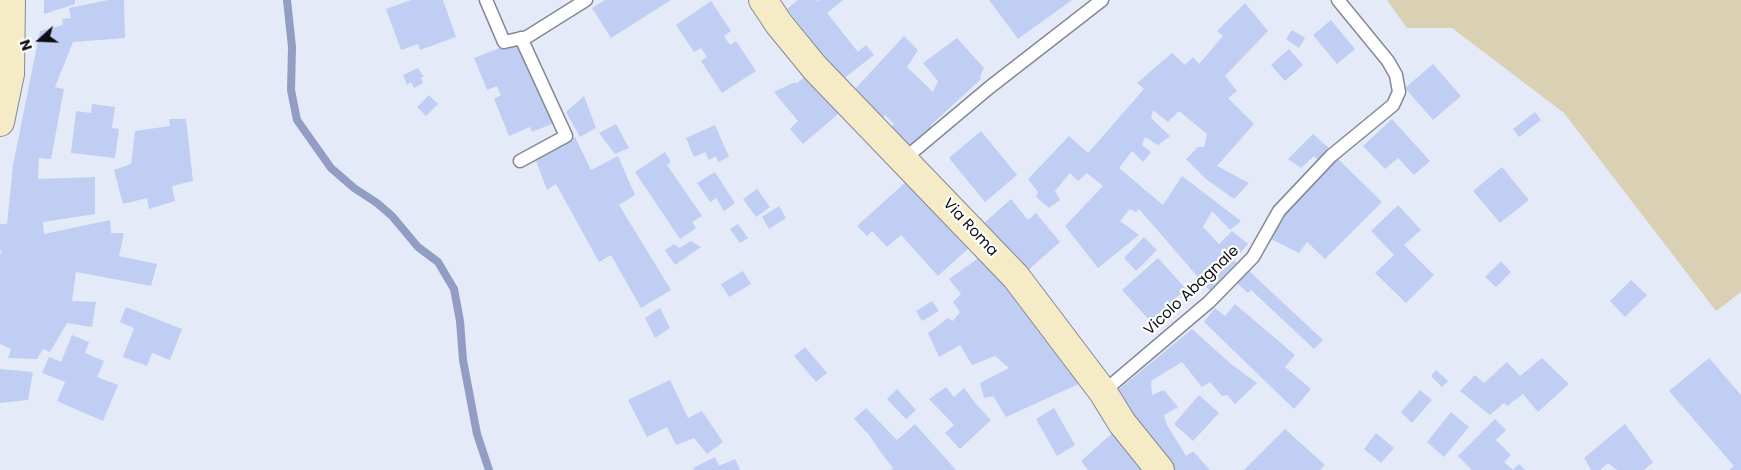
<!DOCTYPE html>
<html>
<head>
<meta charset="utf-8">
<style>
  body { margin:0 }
  #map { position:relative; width:1741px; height:470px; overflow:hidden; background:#e5eaf8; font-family:Poppins,sans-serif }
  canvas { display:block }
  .north { position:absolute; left:15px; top:15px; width:50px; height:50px; -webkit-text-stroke:4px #fff; paint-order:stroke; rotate:250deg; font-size:14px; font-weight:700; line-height:20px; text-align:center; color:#0e0f14 }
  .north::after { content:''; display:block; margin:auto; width:18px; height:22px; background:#0e0f14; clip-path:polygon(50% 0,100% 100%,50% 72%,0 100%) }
</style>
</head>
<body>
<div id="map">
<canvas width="1741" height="470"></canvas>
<div class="north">N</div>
</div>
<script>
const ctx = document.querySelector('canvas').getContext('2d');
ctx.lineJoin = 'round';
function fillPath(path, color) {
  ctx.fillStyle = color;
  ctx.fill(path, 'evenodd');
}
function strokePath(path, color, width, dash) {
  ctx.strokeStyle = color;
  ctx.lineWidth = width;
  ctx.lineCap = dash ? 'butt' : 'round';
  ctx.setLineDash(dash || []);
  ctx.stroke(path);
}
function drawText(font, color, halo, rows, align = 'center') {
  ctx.font = font + ' Poppins,sans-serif';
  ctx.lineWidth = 4.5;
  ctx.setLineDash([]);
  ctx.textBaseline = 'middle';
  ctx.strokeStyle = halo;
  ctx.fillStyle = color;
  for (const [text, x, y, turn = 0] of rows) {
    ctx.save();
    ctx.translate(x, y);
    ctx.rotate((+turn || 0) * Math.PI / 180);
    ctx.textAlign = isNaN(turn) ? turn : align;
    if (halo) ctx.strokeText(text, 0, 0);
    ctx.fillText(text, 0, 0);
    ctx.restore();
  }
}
fillPath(new Path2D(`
  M1387,0H1741V292L1716,311L1564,113L1452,28H1407Z`), '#dad0b3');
strokePath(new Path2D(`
  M287,0L292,47L291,90L297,120L331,168L354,188L377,203L392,216L418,247L438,262L454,289L460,321L463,360L477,434L489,470`), '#919dc2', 8);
fillPath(new Path2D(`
  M44,0H75V4L44,14Z
  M108,0H124L125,38L73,42L55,87L64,89L51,159L39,158L38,179L95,177V214L43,222L44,234L110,220L111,233H124L119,256L157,264L151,286L76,272L72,301L96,302L92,327L67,323L50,352L43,349L37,359L8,358L11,349L0,344V256L2,250L0,251V224H7L13,165L40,31L63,25L62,19L71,18L69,8Z
  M411,0H443L456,37L420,50L418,44L401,50L386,9Z
  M605,0H671L611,38L592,8Z
  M798,0H816L817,1L819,0H843L827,13L858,52L866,45L874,55L843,79L787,9Z
  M989,0H1072L1018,39Z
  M711,1L731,31L724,36L730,45L736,41L756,71L722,93L701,61L707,57L701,48L694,52L676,25Z
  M1245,3L1268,31L1225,76L1237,91L1228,98L1254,124L1217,166L1249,183L1234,199L1206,179L1186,159L1198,147H1204L1207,134L1179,111L1168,122L1153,110L1151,118L1170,136L1158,145L1145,137L1142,145L1151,152L1143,162L1132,151L1119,168L1163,205L1182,176L1241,221L1230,230L1212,211L1203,227L1219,244L1232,231L1248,244L1234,260L1236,263L1210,291L1139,209L1136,212L1130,209L1120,221L1139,235L1098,268L1065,226L1103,186L1087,173L1078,181L1070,173L1055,191L1060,200L1049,208L1036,197L1038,192L1028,179L1069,136L1088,153L1144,89L1137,83L1172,53L1185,65L1193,57L1199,64L1223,36L1217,31Z
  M1331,20L1355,49L1337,64L1313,35Z
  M1292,30L1305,38L1299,48L1286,39Z
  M904,36L918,50L907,67L933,92L938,81L923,63L957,38L984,68L980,76L981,79L931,125L930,130L908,146L890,127L894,124L885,115L882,119L855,89Z
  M520,40L554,123L532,132L530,127L509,136L494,99L501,95L497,86L487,90L474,58Z
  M1289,49L1303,65L1285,81L1271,65Z
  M1433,64L1461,96L1433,120L1405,88Z
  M418,68L424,77H421L423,83L414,88L411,82L407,85L403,75Z
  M812,71L844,109L803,144L790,129L798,121L774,92L795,82L796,84Z
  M429,95L438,104L426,116L417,107Z
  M584,96L596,128L580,137L566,112Z
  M92,104L115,107L112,128L119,129L115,158L71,153L76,111L91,113Z
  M1535,112L1541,120L1519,137L1513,129Z
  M169,119H186L193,181L172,186L175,201L149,209L147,198L123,204L114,170L131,164L135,131L170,126Z
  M1392,119L1430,161L1414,175L1398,158L1385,169L1363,146Z
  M616,124L629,148L615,154L599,133Z
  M715,125L729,157L718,162L716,156L709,160L705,152L694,157L686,138Z
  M981,131L1017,175L985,202L949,158Z
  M1313,134L1329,148L1318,160L1314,156L1301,168L1288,159Z
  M575,137L591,170L618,156L635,195L619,205L671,290L641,308L611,255L599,262L556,184L547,190L535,158Z
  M665,152L671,162L667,165L702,216L692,222L696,228L680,239L635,172Z
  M1337,158L1382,202L1325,259L1307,242L1299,253L1271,239L1282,217Z
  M1502,167L1529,200L1500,223L1473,191Z
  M715,172L735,203L724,211L716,198L710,202L697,183Z
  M908,180L970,247L938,276L901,235L887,247L872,231L867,236L857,226Z
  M757,189L770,207L756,217L743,199Z
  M1011,199L1028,220L1036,213L1060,242L1025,273L982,225Z
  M1398,205L1421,230L1404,245L1434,275L1406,303L1375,273L1394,255L1371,231Z
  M779,206L786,218L769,229L762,217Z
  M738,224L748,238L740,243L730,229Z
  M1144,237L1157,250L1136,271L1124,258Z
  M691,241L701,247L675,265L665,250L674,244L679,248Z
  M984,254L1081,383L1006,417L993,396L984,398L980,383L1009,368L995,356L972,365L960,345L939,357L928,333L948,318L953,321L960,312L953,302L961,294L949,279Z
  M1158,258L1186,289L1150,321L1122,290Z
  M1501,261L1511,272L1496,287L1485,277Z
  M1248,270L1323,340L1314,349L1251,290L1248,293L1236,282Z
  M743,271L751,284L729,297L721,284Z
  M1631,280L1647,295L1625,317L1610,301Z
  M932,301L939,311L922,321L916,311Z
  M1235,304L1295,355L1285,367L1311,389L1294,409L1204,322L1215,308L1225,316Z
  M126,307L182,329L170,360L152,353L147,366L123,357L134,328L120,322Z
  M660,308L670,328L655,338L645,318Z
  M1192,329L1231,364L1257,383L1235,404L1227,395L1222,396L1210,382L1202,387L1182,362L1151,381L1152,395L1164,390L1178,407L1164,415L1167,425L1186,456L1193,451L1210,470H1170L1161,459L1118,390Z
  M72,335L89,342L85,353L104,361L97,377L118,385L103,421L57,401L65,382L42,373L49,357L61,362Z
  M805,347L827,373L816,382L794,356Z
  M1542,358L1569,384L1538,412L1523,394L1507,406L1504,403L1490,415L1460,391L1475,375L1484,383L1507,362L1520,376Z
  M1709,358L1741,395V470H1729L1734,466L1669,391Z
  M0,369L33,372L28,400L0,403Z
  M1436,370L1448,381L1442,387L1431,376Z
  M670,380L688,418L702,411L723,442L707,454L694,438L676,445L667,427L647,437L628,400Z
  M946,387L954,397L964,388L976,404L991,420L960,449L945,433L954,425L929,399Z
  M897,389L916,410L906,419L887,399Z
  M1420,390L1432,400L1412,423L1401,412Z
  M1199,395L1219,413L1193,441L1174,424Z
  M866,408L897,440L915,424L956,470H891L893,468L882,454L869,435L854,419Z
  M1054,408L1075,445L1057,456L1036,419Z
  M1451,412L1469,427L1444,457L1427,442Z
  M1495,419L1506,430L1496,440L1511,455L1504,462L1513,470L1519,464L1525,470H1470L1471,469L1458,456Z
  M1625,424L1653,462L1644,470H1617L1608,463L1600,470H1591L1584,458Z
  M1118,428L1150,470H1088L1081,461Z
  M1285,429L1325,465L1320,470H1244Z
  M1376,433L1394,448L1381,463L1364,449Z
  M715,457L719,466L735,459L740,470H694L693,468Z`), '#c0cef4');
const lane = new Path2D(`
  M486,0L504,42L527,37L586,0
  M903,160L990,87L1102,0
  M520,161L566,136L521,38
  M1103,392L1209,302L1253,257L1279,211L1331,156L1393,105L1399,92L1396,75L1388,61L1338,0`);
const secondary = new Path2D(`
  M763,0L779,24L815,68L1016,277L1103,392L1122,423L1160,470
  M0,122L10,74L11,0`);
strokePath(lane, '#858996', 15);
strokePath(secondary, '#858996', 30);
strokePath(lane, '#fff', 12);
strokePath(secondary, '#f6ebc7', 28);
drawText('15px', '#0e0f14', '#fff', [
  ["Via Roma",970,228,47],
  ["Vicolo Abagnale",1192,291,-43]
]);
</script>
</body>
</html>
